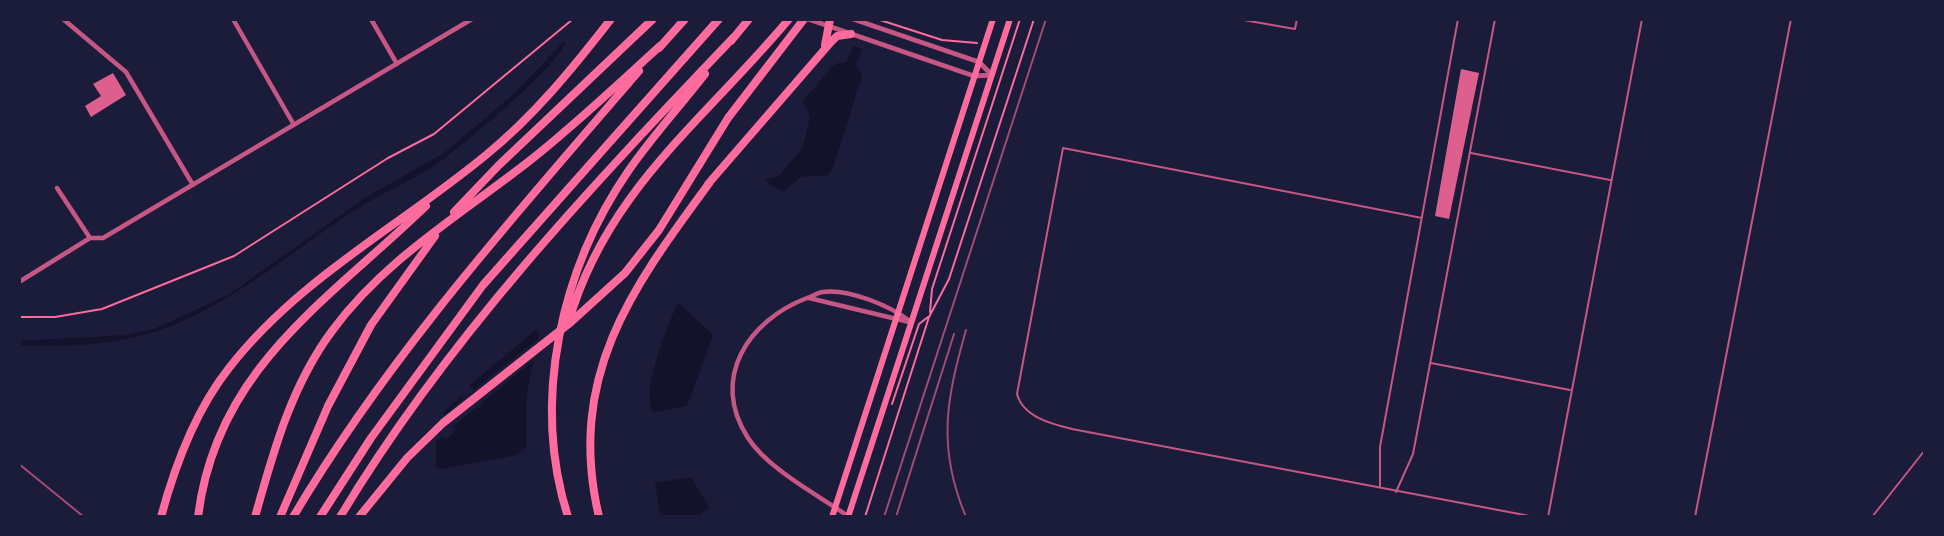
<!DOCTYPE html>
<html>
<head>
<meta charset="utf-8">
<style>
  body { margin:0 }
  #map { position:relative; width:1944px; height:536px; overflow:hidden; background:#1b1b3a; font-family:"Fira Sans Condensed",sans-serif }
  canvas { display:block }
  .frame { position:absolute; inset:0; border:21px solid #1b1b3a; pointer-events:none }
</style>
</head>
<body>
<div id="map">
<canvas width="1944" height="536"></canvas>
<div class="frame"></div>
</div>
<script>
const ctx = document.querySelector('canvas').getContext('2d');
ctx.lineJoin = 'round';
function fillPath(path, color) {
  ctx.fillStyle = color;
  ctx.fill(path, 'evenodd');
}
function strokePath(path, color, width, dash) {
  ctx.strokeStyle = color;
  ctx.lineWidth = width;
  ctx.lineCap = dash ? 'butt' : 'round';
  ctx.setLineDash(dash || []);
  ctx.stroke(path);
}
fillPath(new Path2D(`
  M864,19H874L856,64L862,76L833,168L828,175L801,177L782,192L764,180L779,176L803,147L810,117L803,101L833,66L837,63H846Z
  M565,40C566,60 464,144 442,160C415,180 383,192 355,210C295,249 242,296 176,324C129,344 70,348 19,345V341L125,335L154,329L228,295L365,198L444,153L515,93Z
  M680,304L713,335L687,406L656,412L652,410C642,387 667,329 676,306Z
  M537,329L539,335L527,392L526,447L517,455L508,457L441,469L436,467V442L441,437L447,439L456,430L443,413L461,396L479,408L484,402L470,385Z
  M691,477L709,507L698,517H661L655,483Z`), '#12122b');
fillPath(new Path2D(`
  M860,19H877L865,50L850,45Z
  M542,336L539,356L451,428L441,418L467,395L477,405L480,403L471,392Z`), '#1b1b3a');
fillPath(new Path2D(`
  M1461,69L1479,73L1449,219L1435,216Z
  M113,73L126,95L91,117L85,106L101,96L93,84Z`), '#dd5f8e');
strokePath(new Path2D(`
  M877,19L942,40L977,43
  M930,312L932,289L1020,19
  M19,317H55L102,309L234,256L388,158L434,134L573,19
  M892,404L919,324L928,317
  M865,517L929,317L949,279L1034,19`), '#ff6b9d', 2);
strokePath(new Path2D(`
  M1238,19L1295,29L1297,19
  M1471,153L1610,180
  M1422,218L1063,148L1017,394C1023,417 1052,424 1072,429L1535,517
  M1431,363L1570,390
  M1380,487V447L1458,19
  M1396,492L1413,454L1495,19
  M1548,517L1642,19
  M1695,517L1791,19
  M1872,517L1925,450`), '#c65784', 2);
strokePath(new Path2D(`
  M63,19L126,72L193,185
  M233,19L294,125
  M371,19L397,64
  M57,188L90,238
  M90,238H103L472,19
  M19,282L90,238
  M809,298L909,322
  M848,516C818,495 768,469 748,438C709,378 749,320 807,298C812,297 816,293 822,292C848,288 891,306 911,322`), '#c65784', 4.5);
strokePath(new Path2D(`
  M808,19L974,76L992,75
  M853,19L979,62L992,75`), '#c65784', 5);
strokePath(new Path2D(`
  M832,517L993,19
  M848,517L1010,19`), '#ff6b9d', 6);
strokePath(new Path2D(`
  M731,41L749,19
  M825,45L830,19
  M659,48L685,19
  M708,184L831,42L837,36L851,34
  M454,212L499,165L653,19
  M568,324C606,190 704,121 789,19
  M161,517C175,465 195,411 229,368C298,279 400,226 486,155C534,116 573,68 611,19
  M198,517C216,368 328,301 426,206
  M255,517C273,453 291,386 332,331C384,260 460,215 528,162C574,126 617,85 660,46
  M280,517L328,406L371,325L435,236
  M293,517C389,355 516,214 639,71
  M320,517L371,438L483,285L719,19
  M340,517C447,338 591,187 734,37
  M359,517L407,458L443,423L571,322L625,273L659,230L728,118L804,19
  M568,517C531,401 561,268 629,170C652,137 680,106 705,74
  M599,517C566,376 632,288 710,182`), '#ff6b9d', 8);
strokePath(new Path2D(`
  M19,464L84,517
  M884,517L1046,19
  M896,517L954,334
  M966,517C937,448 946,400 966,330`), '#a44b75', 2);
</script>
</body>
</html>
